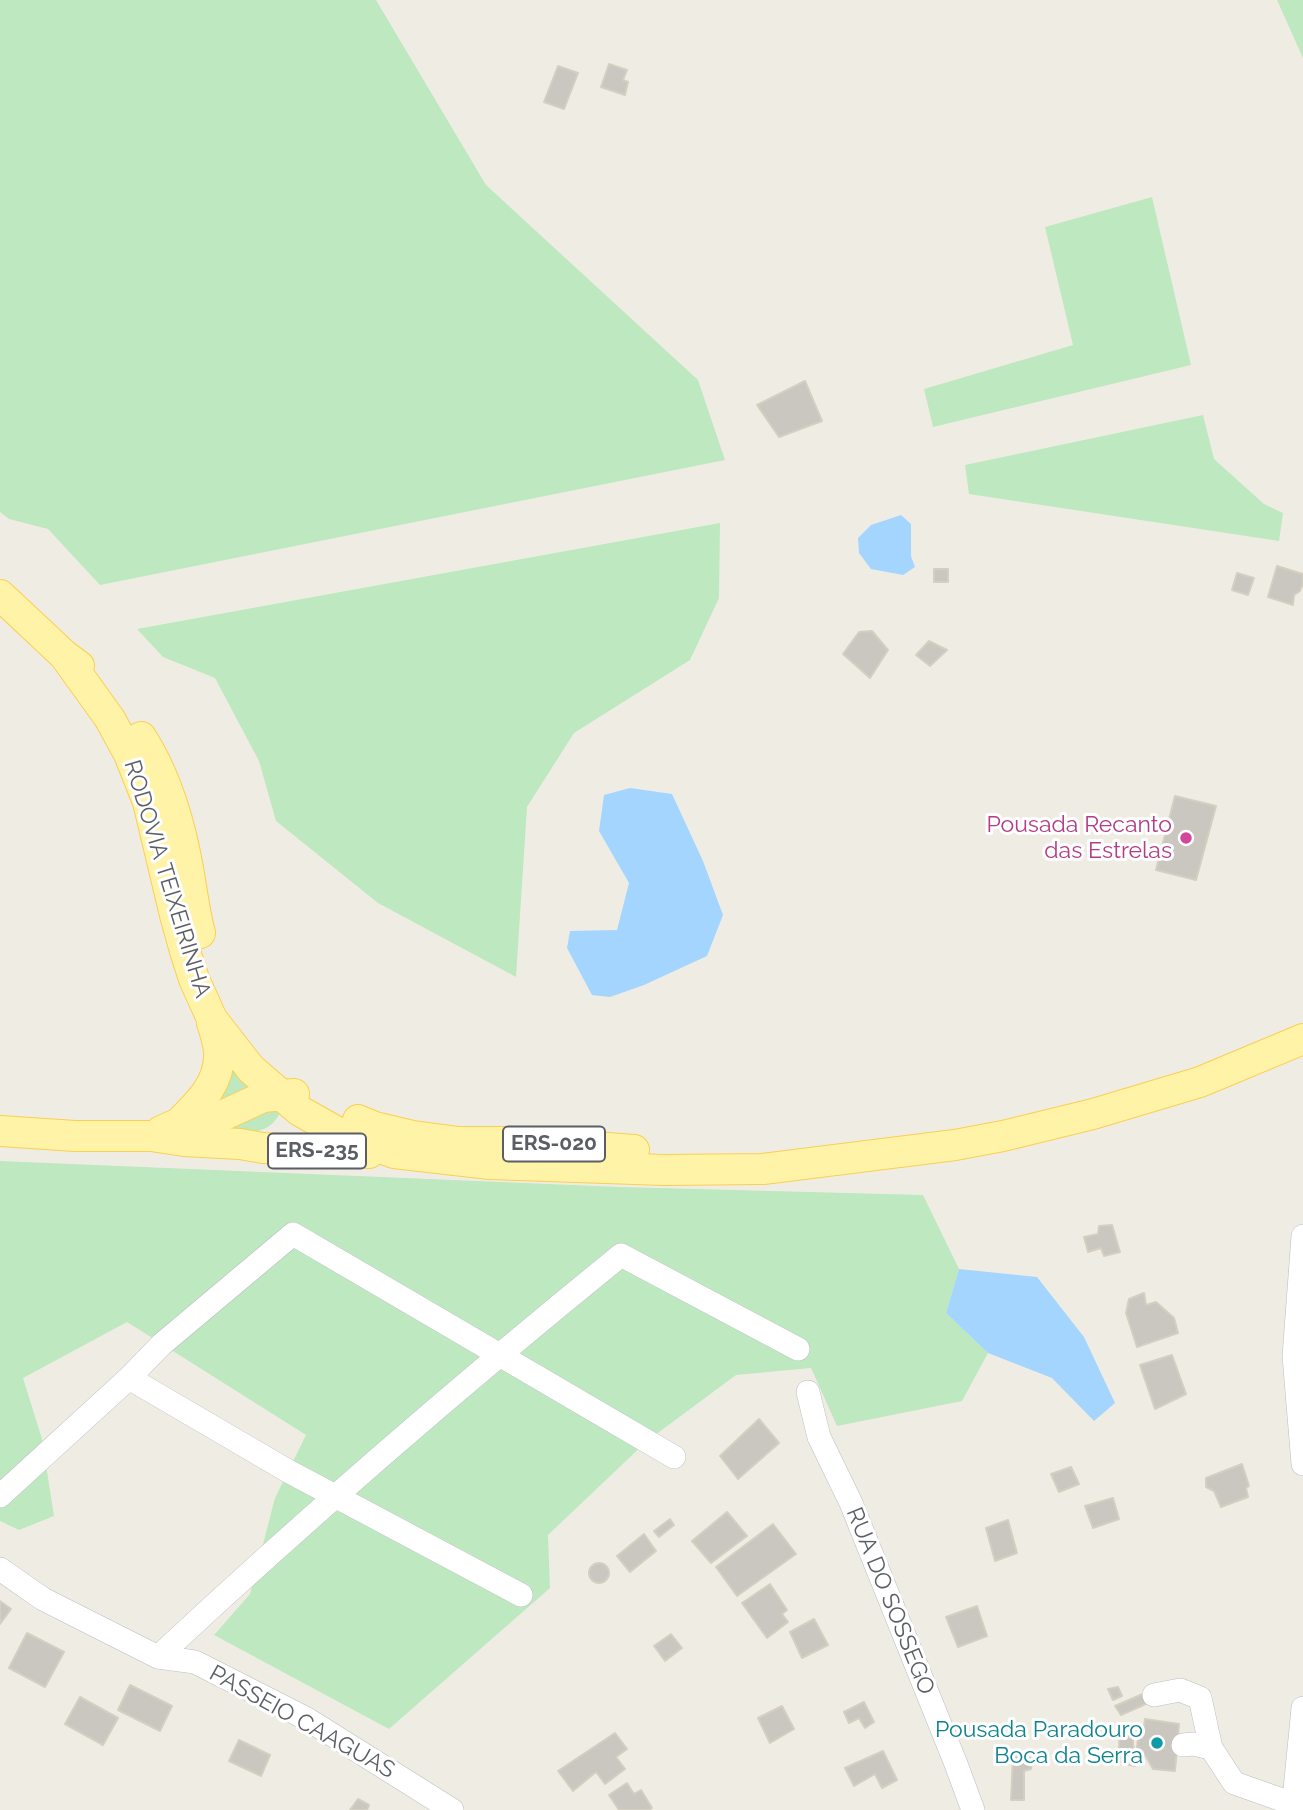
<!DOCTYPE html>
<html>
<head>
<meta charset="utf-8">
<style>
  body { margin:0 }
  canvas { display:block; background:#efede3 }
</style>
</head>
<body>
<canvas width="1303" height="1810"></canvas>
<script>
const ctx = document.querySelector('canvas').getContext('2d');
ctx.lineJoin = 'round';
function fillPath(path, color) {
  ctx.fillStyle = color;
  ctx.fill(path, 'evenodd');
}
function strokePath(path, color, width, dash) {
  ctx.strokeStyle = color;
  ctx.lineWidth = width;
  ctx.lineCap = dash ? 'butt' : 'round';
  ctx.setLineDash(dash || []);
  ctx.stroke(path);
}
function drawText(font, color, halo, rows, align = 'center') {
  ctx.font = font + ' Raleway,sans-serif';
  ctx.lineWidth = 6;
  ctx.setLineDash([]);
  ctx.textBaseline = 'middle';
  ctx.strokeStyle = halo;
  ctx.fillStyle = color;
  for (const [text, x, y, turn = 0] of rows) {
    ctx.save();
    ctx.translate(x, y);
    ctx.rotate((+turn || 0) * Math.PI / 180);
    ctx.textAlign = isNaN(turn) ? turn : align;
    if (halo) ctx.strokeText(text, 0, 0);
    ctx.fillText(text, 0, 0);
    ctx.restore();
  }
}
fillPath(new Path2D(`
  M0,0H376L486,185L698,380L725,460L100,585L48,529L9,519L0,512Z
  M1277,0H1303V58Z
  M1152,197L1191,365L933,427L924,389L1073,345L1045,227Z
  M1203,415L1214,459L1264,504L1283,513L1279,541L969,494L965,465Z
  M720,523L719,598L690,660L574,733L527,807L516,977L378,903L276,821L259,761L215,678L163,657L137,629Z
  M227,1055L259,1088L209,1105Z
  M282,1107C272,1139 244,1132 217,1130L240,1117Z
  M0,1161L620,1187L923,1195L959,1269L946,1313L988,1353L962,1401L837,1426L811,1368L736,1375L647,1441L548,1535L550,1588L389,1729L214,1635L250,1594L275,1498L306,1435L127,1322L23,1378L42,1439L54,1516L19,1530L0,1521Z`), '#bee8bf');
fillPath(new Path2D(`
  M901,515L911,524V556L915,567L903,575L871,569L859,553L858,538L871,525Z
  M630,788L672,794L703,861L723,915L707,956L644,985L610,997L592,995L567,948L570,931L617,930L629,883L599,831L604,795Z
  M959,1269L1037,1277L1084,1337L1115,1403L1094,1421L1052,1378L988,1353L946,1313Z`), '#a3d5ff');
const building = new Path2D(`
  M609,64L627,70L623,80L628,82L625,95L601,87Z
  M558,66L578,73L564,109L544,102Z
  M805,381L822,421L779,437L757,405Z
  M1277,566L1303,574V583L1300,591L1294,595L1293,605L1268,597Z
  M934,569H948V582H934Z
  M1237,573L1254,578L1248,595L1232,590Z
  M872,631L888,650L870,678L843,654L859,632Z
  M929,641L947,650L930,666L916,655Z
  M1175,796L1216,806L1196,880L1156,870Z
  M1112,1225L1120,1252L1104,1256L1101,1248L1088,1252L1084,1237L1098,1234L1099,1226Z
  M1144,1293L1146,1305L1156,1302L1174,1318L1178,1333L1137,1347L1126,1313L1129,1299Z
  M1172,1355L1186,1394L1155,1409L1140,1365Z
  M759,1419L779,1443L738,1479L720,1456Z
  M1242,1464L1249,1486L1246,1488L1248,1497L1221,1507L1214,1491L1206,1487V1478Z
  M1071,1467L1079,1484L1059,1492L1051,1474Z
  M1113,1498L1119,1519L1093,1528L1085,1506Z
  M727,1512L747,1536L711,1563L692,1541Z
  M670,1519L674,1525L659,1537L654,1531Z
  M1008,1520L1017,1553L995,1561L986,1528Z
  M773,1524L796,1554L737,1596L716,1567Z
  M644,1534L656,1551L630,1572L617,1556Z
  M589 1573a10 10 0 1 1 20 0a10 10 0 1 1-20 0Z
  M770,1584L787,1610L782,1614L788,1622L767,1638L742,1603Z
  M0,1601L11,1609L0,1624Z
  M977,1606L987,1636L958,1647L946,1617Z
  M814,1619L828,1645L802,1658L790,1632Z
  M27,1633L64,1652L45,1687L9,1668Z
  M671,1634L682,1648L665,1661L654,1646Z
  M130,1685L172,1706L160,1731L118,1710Z
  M1118,1687L1122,1696L1113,1700L1108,1689Z
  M1145,1693L1148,1703L1121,1715L1115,1706Z
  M80,1697L118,1718L103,1745L65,1724Z
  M864,1702L874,1722L865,1728L859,1718L849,1723L844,1712Z
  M782,1706L794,1729L770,1743L758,1718Z
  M1145,1719L1179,1724L1175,1771L1153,1769L1143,1752L1136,1753L1139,1733L1144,1726Z
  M1120,1730H1132L1135,1766L1118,1763Z
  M615,1733L627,1749L616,1757L625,1769L605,1784L596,1772L573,1791L558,1771Z
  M239,1740L270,1755L261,1776L229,1761Z
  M883,1751L897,1780L882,1788L875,1774L854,1786L845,1768Z
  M1013,1756L1032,1758L1031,1769L1024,1771V1800H1011Z
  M627,1783L634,1794L641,1790L652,1808L649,1810H619L609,1795Z
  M358,1799L369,1805L367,1810H350Z`);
fillPath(building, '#cac6c0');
strokePath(building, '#d4cfc1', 2);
const minor = new Path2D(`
  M1303,1236L1294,1356L1303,1464
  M129,1378L288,1471L521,1595
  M808,1392L819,1437L851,1503L956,1764L973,1810
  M0,1496L129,1378L162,1344L293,1234L674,1457
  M0,1569L43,1599L158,1657L195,1662L307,1719L452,1810
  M158,1657C307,1518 462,1384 621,1255L798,1349
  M1154,1695L1180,1690L1200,1698L1211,1748
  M1183,1745L1193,1744L1211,1748L1234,1783L1294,1804
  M1293,1810L1303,1708`);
const major = new Path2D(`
  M0,595L64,655L79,666
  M64,655L110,719L129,754L148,802L175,915L185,951L194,979L212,1019L251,1069L300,1111L337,1132L394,1153L490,1164L664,1170L763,1169L955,1145L1003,1136L1093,1114L1200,1082L1303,1039
  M141,737C163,771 177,814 185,853C191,880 193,907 200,933
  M358,1120L375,1127L413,1136L459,1142H526L634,1150
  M179,1123C199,1103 221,1083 219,1051C218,1042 215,1032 212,1023
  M0,1131L75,1136H151L184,1141L240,1144L263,1148L369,1153
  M161,1131L179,1123L205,1121L226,1114L263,1097L294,1094`);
strokePath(minor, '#bbbdc3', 24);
strokePath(major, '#fbcf50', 32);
strokePath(minor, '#fff', 23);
strokePath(major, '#fff3a8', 30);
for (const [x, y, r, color] of [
  [1186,838,7,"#d1479c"],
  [1157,1743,7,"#0f9aa8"]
]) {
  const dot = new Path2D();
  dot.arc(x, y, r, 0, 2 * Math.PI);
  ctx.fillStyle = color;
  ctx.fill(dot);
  strokePath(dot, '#fff', 2.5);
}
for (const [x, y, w] of [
  [554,1144,102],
  [317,1151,98]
]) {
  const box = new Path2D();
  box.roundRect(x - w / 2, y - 17.5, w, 35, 5);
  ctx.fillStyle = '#fff';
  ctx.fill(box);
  strokePath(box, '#5b5f65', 2);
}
drawText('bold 21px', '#5b5f65', null, [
  ["ERS-020",554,1144],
  ["ERS-235",317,1151]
]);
drawText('23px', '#b23c85', '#fff', [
  ["Pousada Recanto",1172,825],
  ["das Estrelas",1172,851]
], 'right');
drawText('23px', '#5b5f65', '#fff', [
  ["RODOVIA TEIXEIRINHA",167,879,73],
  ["RUA DO SOSSEGO",890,1601,68],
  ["PASSEIO CAAGUAS",302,1722,29]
]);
drawText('23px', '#0d838f', '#fff', [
  ["Pousada Paradouro",1143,1730],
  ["Boca da Serra",1143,1756]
], 'right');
</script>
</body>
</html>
